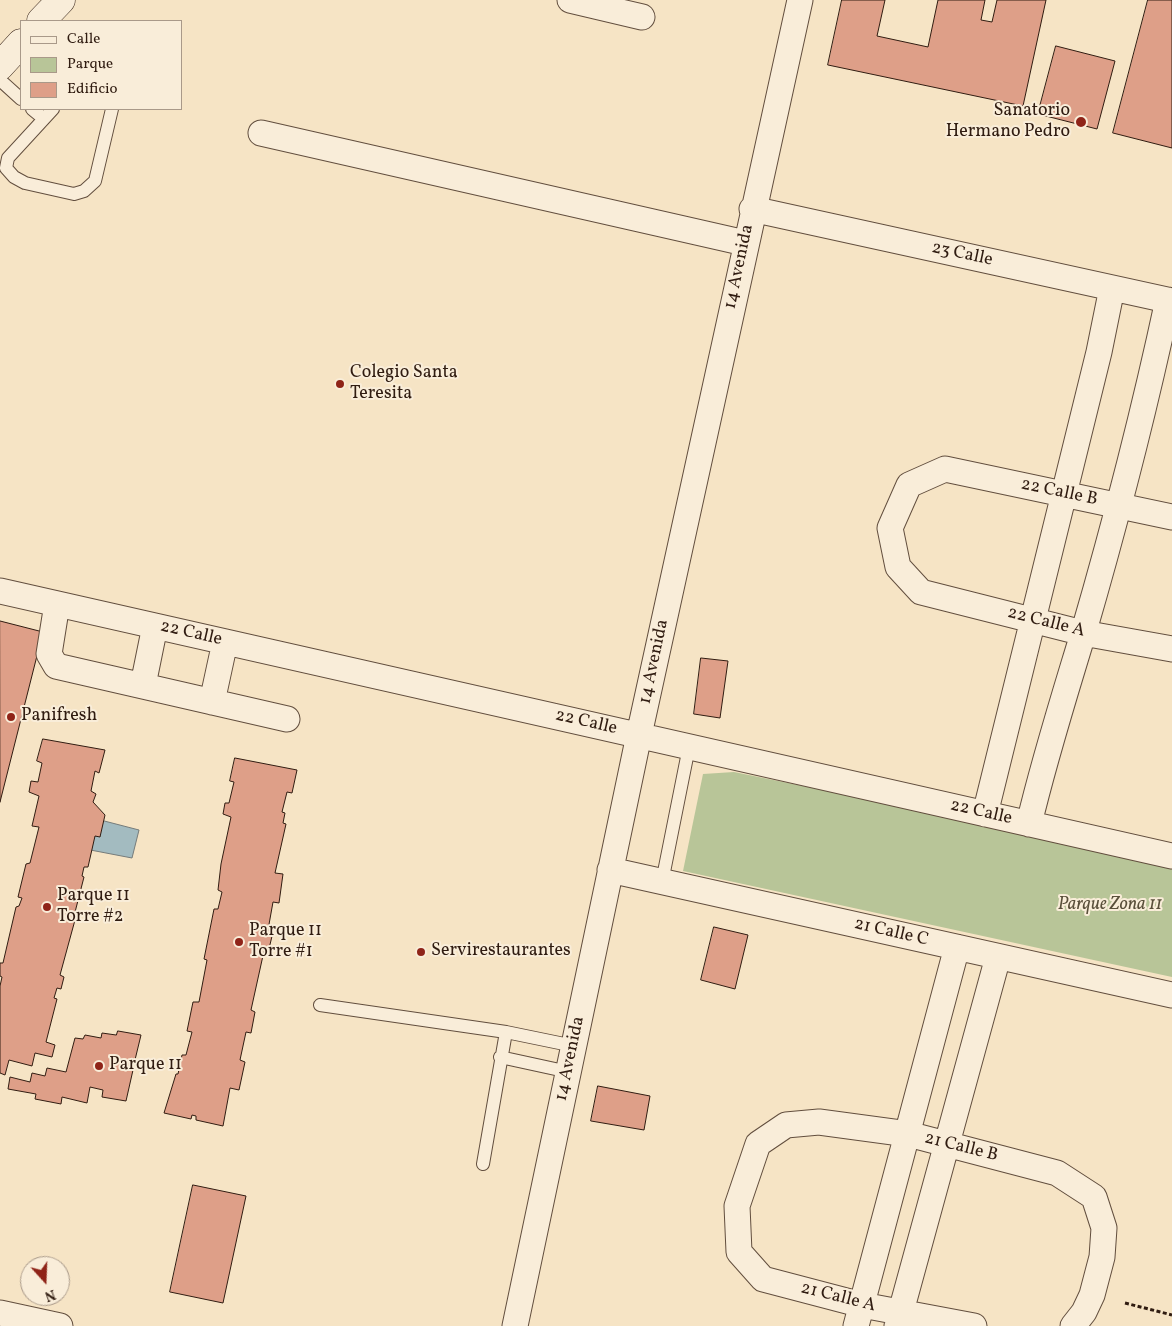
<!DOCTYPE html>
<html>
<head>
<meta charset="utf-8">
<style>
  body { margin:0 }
  #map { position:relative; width:1172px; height:1326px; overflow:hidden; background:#f6e4c5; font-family:Vollkorn,serif }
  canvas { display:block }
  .legend { position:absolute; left:20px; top:20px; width:162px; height:90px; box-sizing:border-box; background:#f9edd9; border:1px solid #a99989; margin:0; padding:6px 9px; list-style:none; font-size:15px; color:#301c11 }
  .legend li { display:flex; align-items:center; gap:10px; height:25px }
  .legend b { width:25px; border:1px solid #a99989 }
  .north { position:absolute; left:20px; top:1256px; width:50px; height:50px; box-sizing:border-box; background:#f9edd9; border:1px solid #a99989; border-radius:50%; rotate:160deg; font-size:14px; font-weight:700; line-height:20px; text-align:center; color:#301c11 }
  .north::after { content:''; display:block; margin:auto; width:18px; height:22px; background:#8f2418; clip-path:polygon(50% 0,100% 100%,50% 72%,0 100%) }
</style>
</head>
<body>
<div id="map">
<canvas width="1172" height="1326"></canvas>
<ul class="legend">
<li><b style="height:6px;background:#f9edd9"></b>Calle</li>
<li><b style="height:14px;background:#b8c598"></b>Parque</li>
<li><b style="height:14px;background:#de9f88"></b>Edificio</li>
</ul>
<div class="north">N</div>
</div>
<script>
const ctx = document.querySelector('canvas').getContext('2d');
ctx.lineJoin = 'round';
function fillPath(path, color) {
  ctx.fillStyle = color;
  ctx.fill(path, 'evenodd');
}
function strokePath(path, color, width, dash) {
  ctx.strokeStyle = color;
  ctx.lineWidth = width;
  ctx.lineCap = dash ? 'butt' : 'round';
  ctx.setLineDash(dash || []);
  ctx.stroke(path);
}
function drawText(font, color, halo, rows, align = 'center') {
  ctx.font = font + ' Vollkorn,serif';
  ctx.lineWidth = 4;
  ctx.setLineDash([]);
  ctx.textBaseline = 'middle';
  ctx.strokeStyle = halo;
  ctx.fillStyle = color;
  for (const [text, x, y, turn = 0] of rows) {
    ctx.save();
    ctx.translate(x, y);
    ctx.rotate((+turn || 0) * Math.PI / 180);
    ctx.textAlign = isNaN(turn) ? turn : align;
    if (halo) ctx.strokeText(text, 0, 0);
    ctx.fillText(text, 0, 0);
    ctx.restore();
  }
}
fillPath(new Path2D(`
  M734,772L1172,861V977L683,871L703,774Z`), '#b8c598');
const water = new Path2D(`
  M85,816L139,830L132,858L80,848Z`);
fillPath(water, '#a3bbc0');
strokePath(water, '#757b7a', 1);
const building = new Path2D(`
  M842,0H885L877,36L928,47L938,0H985L981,20L992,22L997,0H1046L1023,106L828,65Z
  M1148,0H1172V148L1113,133Z
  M1056,46L1115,61L1097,129L1038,114Z
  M0,621L43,632L0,802Z
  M701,658L728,661L720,718L694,714Z
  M43,739L105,750L99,773L95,771L91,791L96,794L93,802L105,815L100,837L95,836L88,867H84L82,876L84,877L73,920H75L60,975L64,977L61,989L57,988L54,998L57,999L46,1042L55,1045L52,1057L35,1053L32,1066L9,1060L5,1075L0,1073V986L2,977L0,976V963H3L16,907L19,906L22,898L18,897L26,864L30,863L39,827L32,826L39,796L29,792L31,781L38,782L42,763L37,761Z
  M235,758L297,770L292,793L287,792L282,812L285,813L283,823L286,824L275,873L283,874L279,903L273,902L268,930L273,932L268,953L264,951L251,1010L255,1012L251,1033L246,1032L240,1060L245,1062L239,1090L230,1088L223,1126L196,1120V1116L192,1115L191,1119L164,1113L176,1074H178L182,1055H186L192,1032L187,1031L193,1002H199L207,960L204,959L214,909H218L222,892L218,890L221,864L231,817L223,814L225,803H229L234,782L230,781Z
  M714,927L748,935L735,989L701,980Z
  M118,1031L141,1035L134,1064H131L129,1069L133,1070L126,1101L102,1097L103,1090L90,1087L87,1103L62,1097L61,1104L35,1099L36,1094L8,1089L10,1077L30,1082L32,1073L45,1076L47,1068L66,1072L75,1038L83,1039L85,1035L101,1038L102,1033L116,1035Z
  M598,1086L650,1096L644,1130L591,1121Z
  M193,1185L246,1196L223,1303L170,1292Z`);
fillPath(building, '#de9f88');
strokePath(building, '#301c11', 1);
const lane = new Path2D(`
  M0,80L21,99
  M32,109L43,118
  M53,109L8,158L6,168L14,177L25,183L74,194L84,191L95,181L112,109
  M662,882L689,747
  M320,1005L506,1032L574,1046
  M500,1057L569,1072
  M483,1164L506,1032`);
const street = new Path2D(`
  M570,0L642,17
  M261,133L745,243
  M752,209L1172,301
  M1172,517L945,469L909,485L890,528L898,567L921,592L1083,633L1172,649
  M0,591L1172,856
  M57,604L49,654L56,666L287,719
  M143,685L155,626
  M212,702L225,642
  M985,814L1099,352L1112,288
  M1029,824C1044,760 1064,697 1083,634C1115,524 1144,412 1168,300
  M610,870L1172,995
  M0,1313L60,1326
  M515,1326L639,735L800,0
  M856,1326L957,947
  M897,1326L998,957
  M974,1326L862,1305L763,1279L739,1252L737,1206L758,1144L786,1125L819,1122L908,1134L1057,1173L1094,1197L1104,1228L1102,1257L1092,1295L1084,1312L1073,1326`);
const secondary = new Path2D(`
  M41,21L61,0
  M0,66L21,43`);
strokePath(lane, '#624e3e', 14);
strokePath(street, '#624e3e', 27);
strokePath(secondary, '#301c11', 29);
strokePath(new Path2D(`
  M1125,1303L1172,1315`), '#301c11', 3, [4, 2.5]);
strokePath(lane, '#f9edd9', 12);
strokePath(street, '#f9edd9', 25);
strokePath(secondary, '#f9edd9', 28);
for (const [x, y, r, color] of [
  [1081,122,6,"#8f2418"],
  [340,384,5,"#8f2418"],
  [11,717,5,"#8f2418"],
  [47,907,5,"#8f2418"],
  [239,942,5,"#8f2418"],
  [421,952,5,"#8f2418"],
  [99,1066,5,"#8f2418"]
]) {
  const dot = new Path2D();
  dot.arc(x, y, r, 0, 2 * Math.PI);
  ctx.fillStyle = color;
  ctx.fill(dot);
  strokePath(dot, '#f9edd9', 2);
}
drawText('18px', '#301c11', '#f9edd9', [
  ["Sanatorio",1070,112,"right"],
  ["Hermano Pedro",1070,133,"right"],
  ["Colegio Santa",350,374],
  ["Teresita",350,395],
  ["Panifresh",21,717],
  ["Parque 11",57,897],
  ["Torre #2",57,918],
  ["Parque 11",249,932],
  ["Torre #1",249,953],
  ["Servirestaurantes",431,952],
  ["Parque 11",109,1066]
], 'left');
drawText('18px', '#301c11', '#f9edd9', [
  ["23 Calle",962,255,12],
  ["14 Avenida",740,267,-78],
  ["22 Calle B",1059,493,12],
  ["22 Calle A",1046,623,14],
  ["22 Calle",191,634,13],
  ["14 Avenida",655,662,-78],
  ["22 Calle",586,723,13],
  ["22 Calle",981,813,13],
  ["21 Calle C",891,933,13],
  ["14 Avenida",571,1059,-78],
  ["21 Calle B",961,1148,14],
  ["21 Calle A",838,1298,14]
]);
drawText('italic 18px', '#594f3a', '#f9edd9', [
  ["Parque Zona 11",1110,906]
]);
</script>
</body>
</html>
